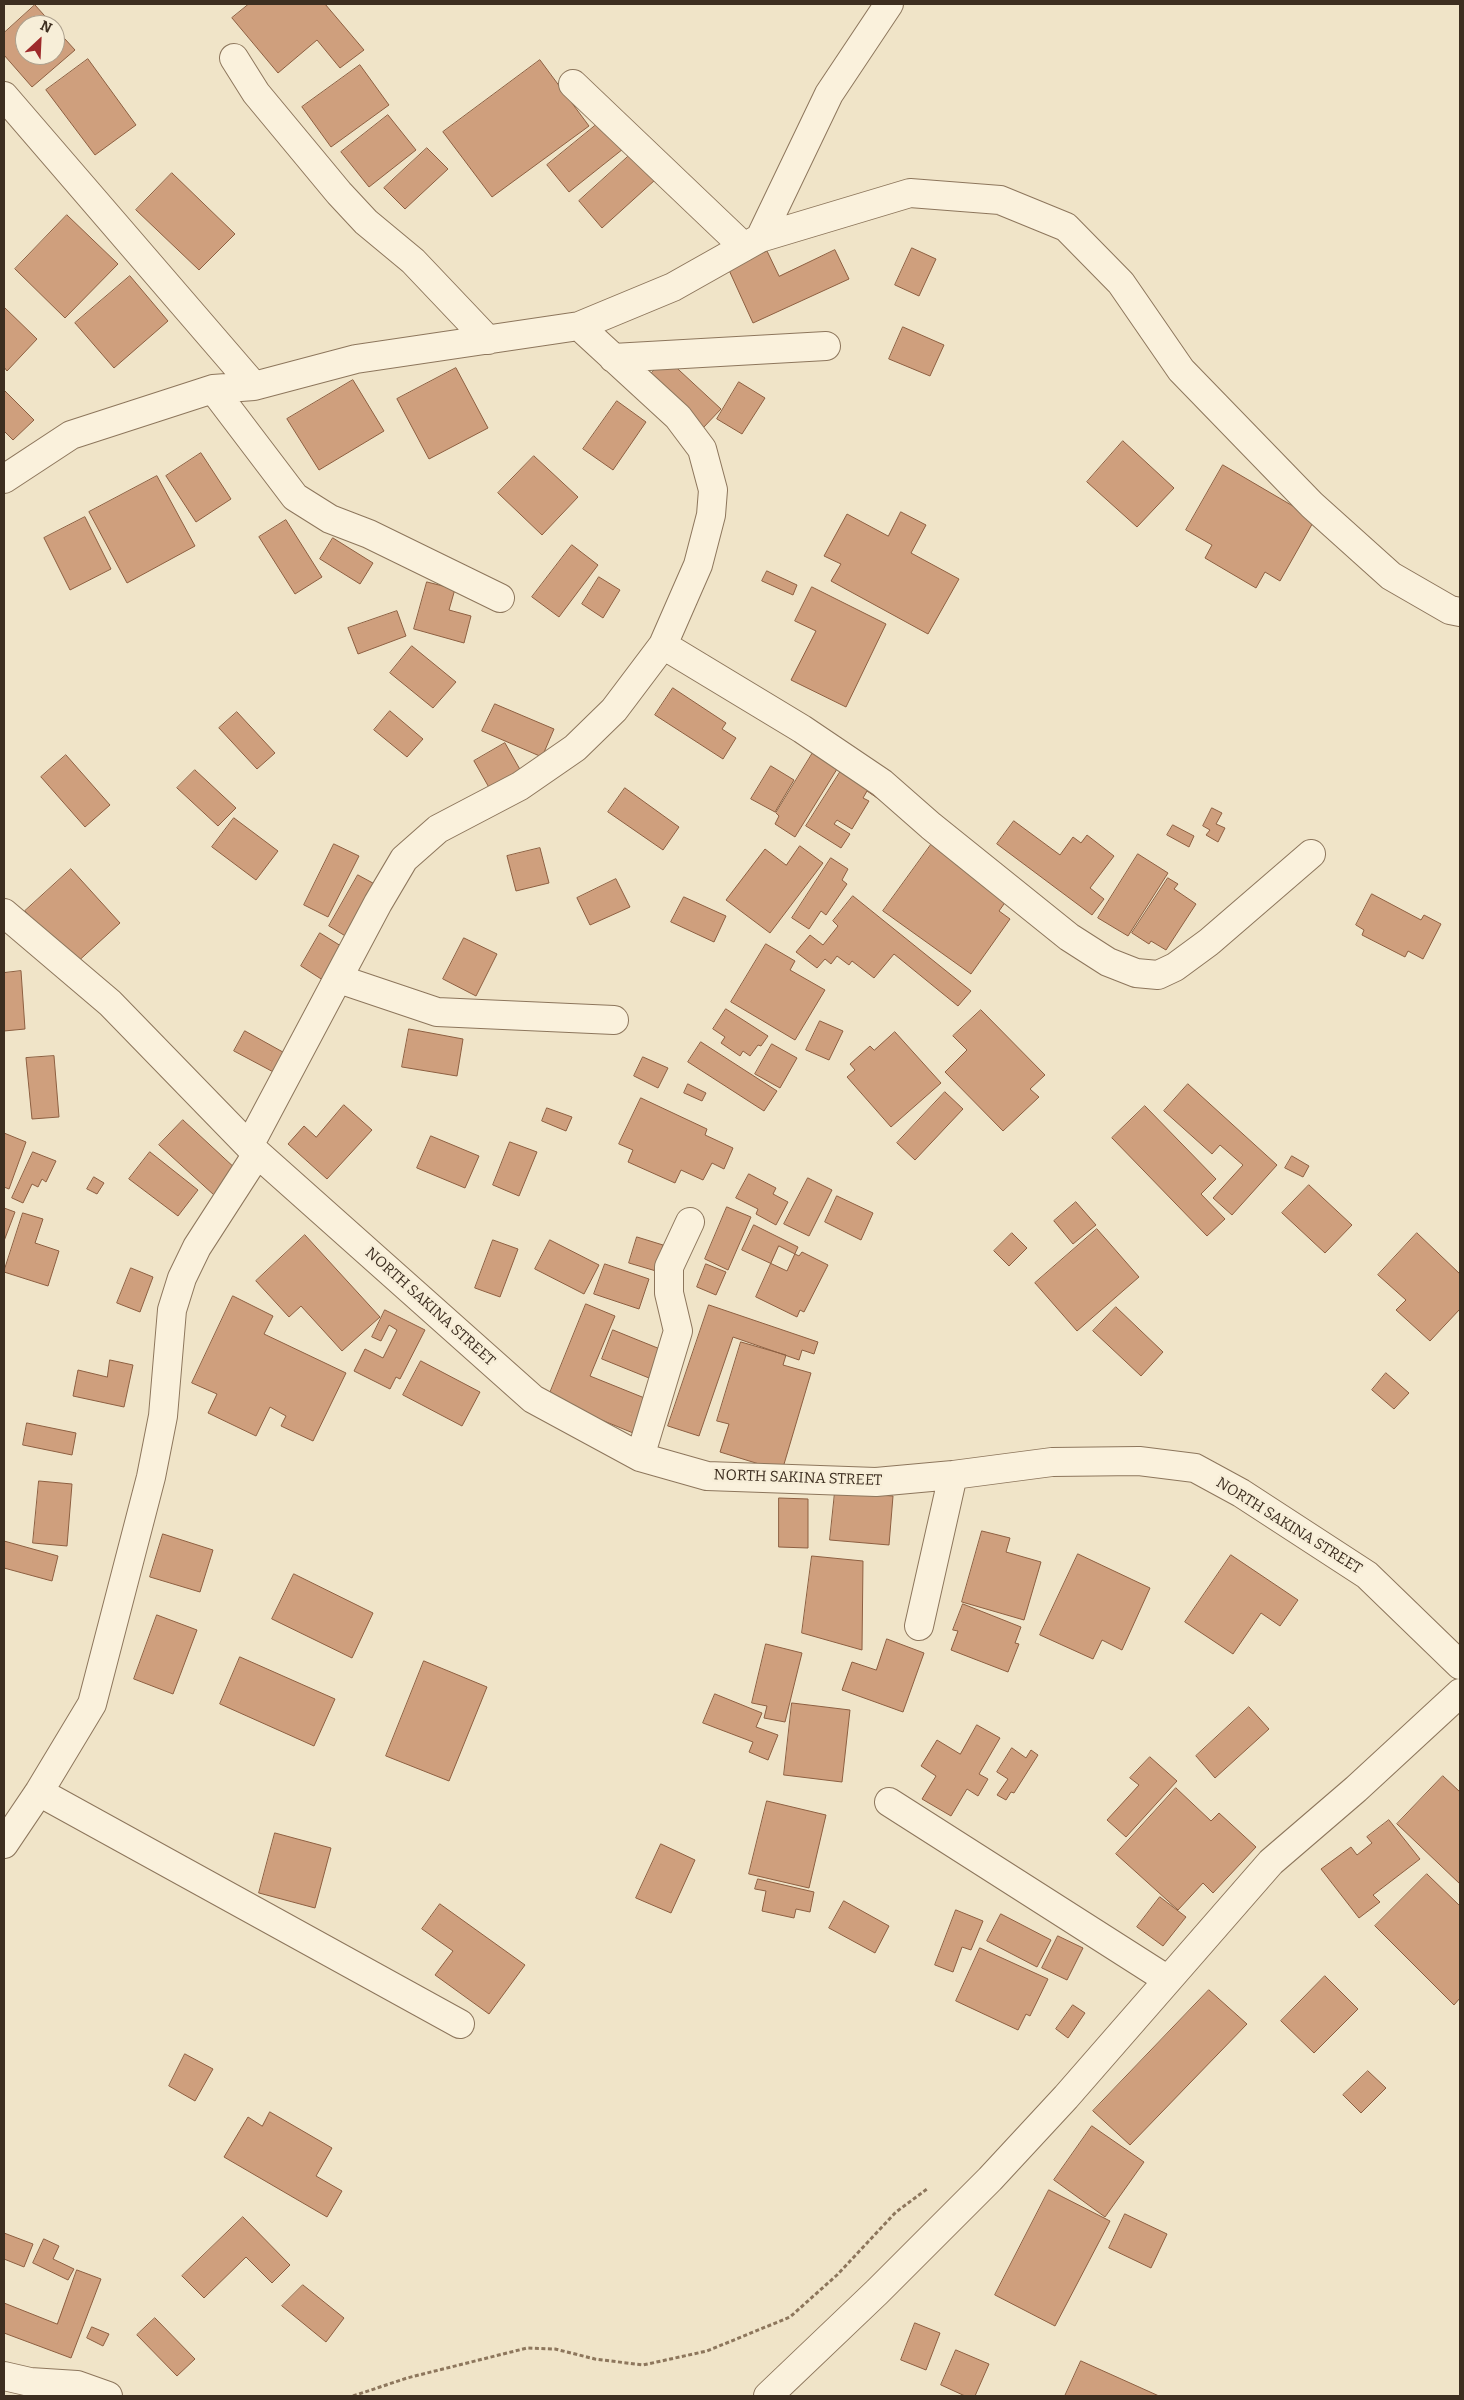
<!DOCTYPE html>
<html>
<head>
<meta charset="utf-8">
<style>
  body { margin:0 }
  #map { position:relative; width:1464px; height:2400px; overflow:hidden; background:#f0e4c8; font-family:Bitter,serif }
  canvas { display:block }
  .frame { position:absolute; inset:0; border:5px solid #3d2e20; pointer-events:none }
  .north { position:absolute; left:15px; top:15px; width:50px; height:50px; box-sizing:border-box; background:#f7eed8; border:1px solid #ada18e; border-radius:50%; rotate:25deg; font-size:14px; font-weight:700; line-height:20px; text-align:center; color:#3d2e20 }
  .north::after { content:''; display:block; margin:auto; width:18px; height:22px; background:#9e2a2b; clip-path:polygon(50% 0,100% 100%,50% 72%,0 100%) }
</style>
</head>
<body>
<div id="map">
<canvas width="1464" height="2400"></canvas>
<div class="frame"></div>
<div class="north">N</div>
</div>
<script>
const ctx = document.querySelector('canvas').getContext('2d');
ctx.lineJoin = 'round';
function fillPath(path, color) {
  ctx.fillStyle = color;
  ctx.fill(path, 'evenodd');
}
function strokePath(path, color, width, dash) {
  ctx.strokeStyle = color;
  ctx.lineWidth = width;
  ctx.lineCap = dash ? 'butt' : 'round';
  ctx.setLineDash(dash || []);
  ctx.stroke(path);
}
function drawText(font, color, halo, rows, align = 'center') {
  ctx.font = font + ' Bitter,serif';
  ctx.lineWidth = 5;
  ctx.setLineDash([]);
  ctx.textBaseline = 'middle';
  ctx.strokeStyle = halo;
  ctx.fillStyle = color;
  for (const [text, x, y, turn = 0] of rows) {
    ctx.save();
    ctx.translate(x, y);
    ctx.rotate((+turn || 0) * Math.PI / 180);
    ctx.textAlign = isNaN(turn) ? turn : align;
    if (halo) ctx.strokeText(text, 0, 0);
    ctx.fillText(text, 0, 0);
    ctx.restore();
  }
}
const building = new Path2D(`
  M249,4H325L364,50L340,68L317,40L278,73L232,18Z
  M35,5L53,25H25V55H55V28L75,50L32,87L4,55V33Z
  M88,59L136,125L95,155L46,90Z
  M540,60L589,126L492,197L443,132Z
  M360,65L389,105L331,147L302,107Z
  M388,115L416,150L369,187L341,152Z
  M601,121L623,149L569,192L547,165Z
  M427,148L448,169L405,209L384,188Z
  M631,154L655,180L602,228L579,201Z
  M172,173L235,234L199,270L136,210Z
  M67,215L118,264L65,318L15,269Z
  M912,248L936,259L919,296L895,285Z
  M835,250L849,279L753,323L728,268L767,251L779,276Z
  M130,276L168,321L114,368L75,323Z
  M4,307L37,339L7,371L4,367Z
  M903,327L944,345L930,376L889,359Z
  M666,358L721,409L703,428L648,377Z
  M456,368L488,428L429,459L397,399Z
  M353,380L384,431L319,470L287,419Z
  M739,382L765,398L742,434L717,419Z
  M4,390L34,420L13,440L4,431Z
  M617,401L646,422L613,470L583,449Z
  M1123,441L1174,488L1137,527L1087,482Z
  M201,453L231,499L196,522L166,476Z
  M534,456L578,497L542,535L498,493Z
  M1223,465L1315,519L1280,581L1265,572L1256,588L1205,558L1212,545L1186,530Z
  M157,476L195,546L127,583L89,512Z
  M901,512L926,525L911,553L959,579L928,634L831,581L841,564L824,556L847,514L888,536Z
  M85,517L111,569L70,590L44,538Z
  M286,520L322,577L295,594L259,537Z
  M333,538L373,563L360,584L320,559Z
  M572,545L598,565L559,617L532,597Z
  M767,571L797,585L793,595L762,581Z
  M599,577L620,590L603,618L582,604Z
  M427,582L455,589L449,610L471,616L464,643L414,629Z
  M812,587L886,624L846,707L791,680L816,631L795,621Z
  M397,611L406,636L358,654L348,628Z
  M412,646L456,682L433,708L390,673Z
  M673,688L726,723L722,729L736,738L723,759L655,715Z
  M495,704L554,729L542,757L482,731Z
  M390,711L423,739L407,757L374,730Z
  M237,712L275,753L257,769L219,728Z
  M505,743L522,773L491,791L474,761Z
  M817,746L842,761L795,837L775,824L779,816L776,813Z
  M66,755L110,805L85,827L41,777Z
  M771,766L794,780L775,812L751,799Z
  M844,766L887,788L880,800L867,791L863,798L869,801L852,829L837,820L834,824L850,834L841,848L806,826Z
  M195,770L236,808L218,826L177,788Z
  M625,788L679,827L663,850L608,812Z
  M1212,808L1222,813L1216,824L1225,828L1218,842L1206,835L1210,830L1203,826Z
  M234,818L278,851L256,880L212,847Z
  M1014,821L1060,855L1073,837L1081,843L1087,835L1114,856L1090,888L1104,899L1092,915L997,844Z
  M1173,825L1194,836L1189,847L1167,835Z
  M933,842L1009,897L999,911L1010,919L971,974L883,911Z
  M334,844L359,856L328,917L304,905Z
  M800,846L823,863L770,933L726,900L765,849L786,865Z
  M540,848L549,883L516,891L507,856Z
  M1138,854L1168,873L1128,936L1098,918Z
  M831,858L848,869L842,880L847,884L826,915L821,911L809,929L792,918Z
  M71,869L120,923L74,965L25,911Z
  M358,875L382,888L352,940L329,926Z
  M1168,878L1178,884L1174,889L1196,904L1166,950L1151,941L1149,944L1132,933Z
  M616,879L630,907L590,925L577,898Z
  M1372,894L1421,920L1424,915L1441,924L1423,959L1408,951L1405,957L1362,935L1364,930L1356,925Z
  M853,896L971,991L958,1006L894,954L874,978L852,961L849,965L837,956L831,964L825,959L817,968L796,952L810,935L823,945L838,926L833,921Z
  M684,897L726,916L714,942L671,922Z
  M320,933L349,951L329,984L301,966Z
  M464,938L497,954L476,996L443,979Z
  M766,944L795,961L790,970L825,990L795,1040L731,1002Z
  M21,971L25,1029L4,1031V973Z
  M726,1009L768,1036L761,1046L758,1045L750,1056L743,1051L740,1056L721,1043L725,1037L713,1029Z
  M981,1010L1045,1075L1030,1089L1039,1097L1003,1131L945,1072L967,1050L953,1036Z
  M820,1021L843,1031L829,1060L806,1050Z
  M409,1029L463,1039L457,1076L402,1067Z
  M245,1031L290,1056L279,1075L234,1051Z
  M895,1032L941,1083L891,1127L847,1077L855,1070L850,1064L870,1046L874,1050Z
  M701,1042L777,1091L764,1111L688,1062Z
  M772,1044L797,1058L780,1088L755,1074Z
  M54,1056L59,1117L32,1119L26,1058Z
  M643,1057L668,1068L658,1088L634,1076Z
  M688,1084L706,1093L702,1101L684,1093Z
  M1188,1084L1277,1165L1232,1215L1213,1198L1243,1165L1220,1145L1212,1154L1164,1111Z
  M945,1092L963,1109L915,1160L897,1143Z
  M641,1098L707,1129L705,1135L733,1148L724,1169L712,1163L703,1180L681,1170L675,1183L628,1162L633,1150L619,1144Z
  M344,1105L372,1130L327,1179L288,1144L304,1126L316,1137Z
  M1145,1106L1216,1179L1201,1194L1225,1219L1207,1236L1112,1138Z
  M547,1108L572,1117L566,1131L542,1121Z
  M183,1120L237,1170L214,1195L159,1145Z
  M4,1133L26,1142L9,1189L4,1187Z
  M431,1136L479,1156L465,1188L417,1168Z
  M510,1142L537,1152L519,1196L493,1185Z
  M33,1152L56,1161L46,1182L42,1179L38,1187L32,1184L23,1203L12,1198Z
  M150,1152L198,1190L178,1216L129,1179Z
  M1292,1156L1309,1166L1303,1177L1285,1168Z
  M749,1174L776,1188L773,1194L788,1202L776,1225L756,1214L758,1209L736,1198Z
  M94,1177L104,1183L97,1194L87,1189Z
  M808,1178L832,1190L809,1236L784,1224Z
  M1309,1185L1352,1225L1325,1253L1282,1213Z
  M837,1196L873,1213L861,1240L825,1222Z
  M1076,1202L1096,1225L1073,1244L1054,1221Z
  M727,1207L751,1217L728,1270L705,1259Z
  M4,1208L15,1212L4,1241Z
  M23,1213L43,1219L35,1243L59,1251L48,1286L4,1272Z
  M754,1225L798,1247L787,1271L742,1250Z
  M1097,1229L1139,1277L1077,1331L1035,1283Z
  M1012,1233L1027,1248L1009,1266L994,1251Z
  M1417,1233L1460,1274V1309L1430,1341L1396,1310L1406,1300L1378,1275Z
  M305,1235L380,1317L342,1351L301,1306L289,1317L256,1281Z
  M637,1237L663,1245L656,1271L629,1263Z
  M493,1240L518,1249L500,1297L475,1288Z
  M550,1240L599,1265L584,1294L535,1269Z
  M779,1246L799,1256L802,1252L828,1265L804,1312L800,1310L797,1317L756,1297Z
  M605,1264L649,1279L639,1309L594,1294Z
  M706,1264L726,1272L716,1295L697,1287Z
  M131,1268L153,1277L140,1312L117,1303Z
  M233,1296L273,1316L264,1334L346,1373L313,1441L281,1426L286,1416L270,1407L256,1436L208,1413L217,1394L192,1383Z
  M586,1304L615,1316L590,1376L652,1401L638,1435L548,1398Z
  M709,1305L818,1342L814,1354L802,1350L799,1360L733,1337L699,1436L668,1426Z
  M1116,1307L1163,1352L1141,1376L1093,1331Z
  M385,1310L425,1330L400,1379L396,1377L390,1389L354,1371L365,1349L383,1358L397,1330L389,1325L381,1341L372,1337Z
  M613,1330L665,1351L654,1380L602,1359Z
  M741,1342L786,1355L783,1365L811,1373L782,1471L720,1452L729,1424L717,1421Z
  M110,1360L133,1365L124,1407L73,1396L78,1370L107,1377Z
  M421,1361L480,1392L462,1426L403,1395Z
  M1386,1373L1409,1393L1394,1409L1372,1390Z
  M27,1423L76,1433L72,1455L23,1445Z
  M39,1481L72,1484L67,1546L33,1543Z
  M835,1492L893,1496L889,1545L830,1540Z
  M779,1498L808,1499V1548L779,1547Z
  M982,1531L1010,1538L1006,1552L1041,1562L1024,1620L962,1602Z
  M163,1534L213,1550L200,1592L150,1577Z
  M4,1541L58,1556L52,1581L4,1568Z
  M1078,1554L1150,1588L1122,1650L1102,1640L1093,1659L1040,1635Z
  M1231,1555L1298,1600L1280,1626L1261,1613L1233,1654L1185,1622Z
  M812,1556L863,1561L862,1650L802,1633Z
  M294,1574L373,1613L352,1658L272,1619Z
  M963,1604L1021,1627L1015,1643L1019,1644L1008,1672L951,1650L958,1631L953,1630Z
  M157,1615L197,1630L173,1694L134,1679Z
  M887,1639L924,1653L903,1712L842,1690L852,1662L876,1670Z
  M766,1644L802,1653L785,1722L764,1718L767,1706L752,1703Z
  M240,1657L335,1699L314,1746L220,1704Z
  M424,1661L487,1687L449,1781L386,1756Z
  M715,1694L762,1713L756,1727L778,1735L768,1760L749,1752L753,1742L703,1723Z
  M792,1703L850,1710L842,1782L784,1775Z
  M1249,1707L1269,1729L1215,1778L1196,1756Z
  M977,1725L1000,1738L979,1774L988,1779L978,1796L967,1789L951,1816L922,1799L936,1776L921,1766L937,1740L960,1754Z
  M1012,1748L1026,1758L1031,1750L1038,1755L1014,1793L1011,1792L1006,1800L997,1795L1008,1779L997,1772Z
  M1150,1757L1177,1781L1126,1837L1107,1820L1139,1785L1130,1778Z
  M1443,1776L1460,1792V1884L1397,1824Z
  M1176,1788L1211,1821L1219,1813L1256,1847L1213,1893L1203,1883L1178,1910L1116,1854Z
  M767,1801L826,1815L809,1888L749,1874Z
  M1389,1820L1420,1859L1373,1895L1380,1902L1359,1918L1321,1869L1351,1847L1357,1855L1372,1843L1367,1837Z
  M275,1833L331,1848L315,1908L259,1893Z
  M661,1844L695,1860L671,1913L636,1898Z
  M1427,1874L1460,1906V1998L1454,2005L1375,1926Z
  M758,1879L814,1892L810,1912L796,1909L794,1918L762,1911L766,1891L755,1889Z
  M1160,1897L1186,1917L1163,1946L1137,1927Z
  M844,1901L889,1926L875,1953L829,1928Z
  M440,1904L525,1965L489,2014L435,1975L453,1951L422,1929Z
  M956,1910L983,1921L971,1950L962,1947L953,1972L935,1965Z
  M1001,1914L1051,1940L1037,1967L987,1941Z
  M1058,1936L1083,1948L1067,1980L1042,1968Z
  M980,1948L1048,1979L1030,2016L1026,2014L1018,2030L956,2001Z
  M1325,1976L1358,2009L1314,2053L1281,2021Z
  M1209,1990L1247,2024L1130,2145L1093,2111Z
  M1073,2005L1085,2013L1068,2038L1056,2029Z
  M185,2054L213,2069L195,2101L169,2086Z
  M1368,2071L1386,2088L1361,2113L1343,2095Z
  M270,2112L332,2148L316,2176L342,2191L327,2217L224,2157L248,2117L262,2126Z
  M1092,2126L1144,2162L1105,2217L1054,2180Z
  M1049,2190L1110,2221L1055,2326L995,2295Z
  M1125,2214L1167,2234L1151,2268L1109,2248Z
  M243,2217L290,2265L272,2283L246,2257L204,2298L182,2276Z
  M4,2233L33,2244L24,2267L4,2259Z
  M44,2239L59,2246L53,2259L74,2269L68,2280L33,2263Z
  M77,2270L101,2279L71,2358L4,2333V2303L57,2324Z
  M303,2285L344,2318L326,2342L282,2306Z
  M155,2318L195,2359L177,2376L137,2335Z
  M915,2323L940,2333L926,2370L901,2360Z
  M92,2327L109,2334L103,2346L87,2338Z
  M956,2350L989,2364L975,2396H965L941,2385Z
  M1081,2361L1159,2396H1065Z`);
fillPath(building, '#cf9f7d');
strokePath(building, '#8d5f41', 1);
const minor = new Path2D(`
  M234,58L256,93L339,193L366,222L413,261L488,340
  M573,84L744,247
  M4,96L254,386
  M760,238L910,193L1000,200L1066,227L1121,283L1181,370L1312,505L1391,576L1450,610L1460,612
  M613,358L826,346
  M213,389L295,497L330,519L369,534L500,598
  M4,479L71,435L213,389L254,386L356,359L579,326L673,287L760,238L829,94L889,4
  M663,645L802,729L882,783L931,826L1069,937L1108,962L1136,973L1158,975L1175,967L1209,942L1311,854
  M4,913L110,1003L249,1146L533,1399L640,1457L707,1476L876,1482L953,1475L1052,1462L1139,1461L1195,1468L1241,1493L1367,1575L1460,1665
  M339,979L437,1012L614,1020
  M249,1146L378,903L404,859L438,829L520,786L575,748L614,710L663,645L698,565L711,515L713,490L702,449L678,417L579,326
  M640,1457L678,1331L669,1293V1267L690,1222
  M919,1626L953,1475
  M39,1792L460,2024
  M889,1802L1168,1980
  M4,1844L39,1792L92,1704L151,1477L163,1416L172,1310L182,1278L197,1247L257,1154
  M4,2376L30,2382L77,2385L108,2396
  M768,2396L877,2292L990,2179L1066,2097L1271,1862L1356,1789L1460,1693`);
strokePath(minor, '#8d765c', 30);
strokePath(new Path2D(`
  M353,2396L407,2378L527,2348L555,2349L595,2359L643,2365L707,2351L790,2317L837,2275L896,2212L927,2189`), '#8d765c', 3, [4, 2.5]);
strokePath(minor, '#faf1dc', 28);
drawText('15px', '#3d2e20', '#f7eed8', [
  ["NORTH SAKINA STREET",430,1307,42],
  ["NORTH SAKINA STREET",798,1478,2],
  ["NORTH SAKINA STREET",1289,1526,32]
]);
</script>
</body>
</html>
